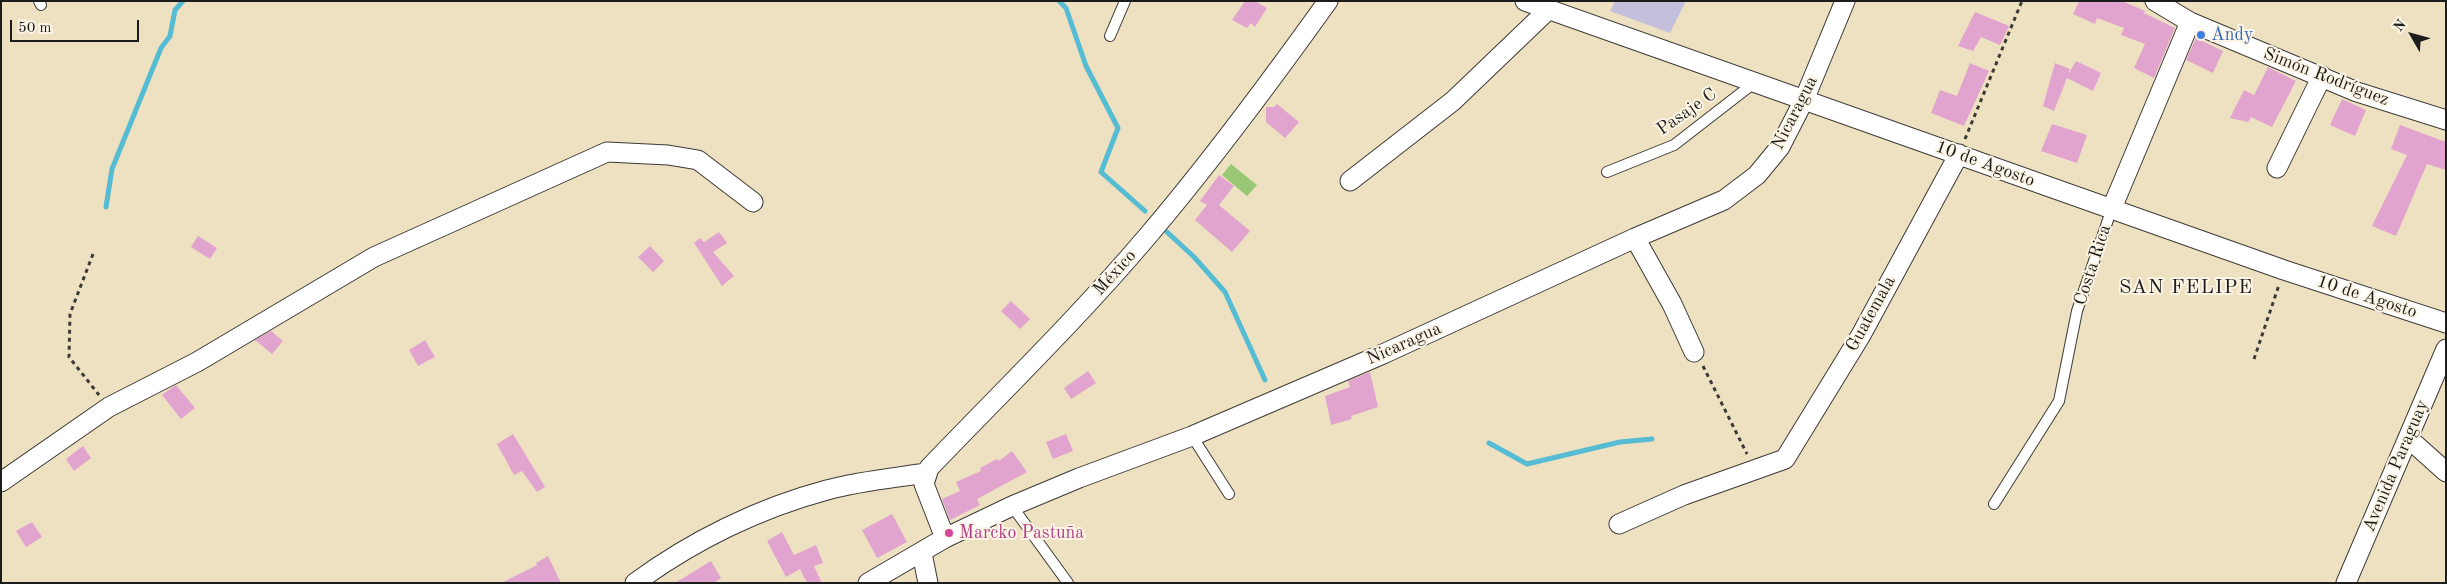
<!DOCTYPE html>
<html>
<head>
<meta charset="utf-8">
<style>
  body { margin:0 }
  #map { position:relative; width:2447px; height:584px; overflow:hidden; background:#eee1c1; font-family:"Old Standard TT",serif }
  canvas { display:block }
  .frame { position:absolute; inset:0; border:2px solid #1c1c1c; pointer-events:none }
  .north { position:absolute; left:2387px; top:10px; width:50px; height:50px; -webkit-text-stroke:4px #fcf5e5; paint-order:stroke; rotate:308deg; font-size:14px; font-weight:700; line-height:20px; text-align:center; color:#1c1c1c }
  .north::after { content:''; display:block; margin:auto; width:18px; height:22px; background:#1c1c1c; clip-path:polygon(50% 0,100% 100%,50% 72%,0 100%) }
  .scale { position:absolute; left:10px; top:20px; width:129px; height:22px; box-sizing:border-box; border:2px solid #1c1c1c; border-top:0; padding-left:6px; font-size:15px; line-height:18px; white-space:nowrap; color:#1c1c1c; -webkit-text-stroke:4px #fcf5e5; paint-order:stroke }
</style>
</head>
<body>
<div id="map">
<canvas width="2447" height="584"></canvas>
<div class="frame"></div>
<div class="north">N</div>
<div class="scale">50 m</div>
</div>
<script>
const ctx = document.querySelector('canvas').getContext('2d');
ctx.lineJoin = 'round';
function fillPath(path, color) {
  ctx.fillStyle = color;
  ctx.fill(path, 'evenodd');
}
function strokePath(path, color, width, dash) {
  ctx.strokeStyle = color;
  ctx.lineWidth = width;
  ctx.lineCap = dash ? 'butt' : 'round';
  ctx.setLineDash(dash || []);
  ctx.stroke(path);
}
function drawText(font, color, halo, rows, align = 'center') {
  ctx.font = font + ' "Old Standard TT",serif';
  ctx.lineWidth = 4;
  ctx.setLineDash([]);
  ctx.textBaseline = 'middle';
  ctx.strokeStyle = halo;
  ctx.fillStyle = color;
  for (const [text, x, y, turn = 0] of rows) {
    ctx.save();
    ctx.translate(x, y);
    ctx.rotate((+turn || 0) * Math.PI / 180);
    ctx.textAlign = isNaN(turn) ? turn : align;
    if (halo) ctx.strokeText(text, 0, 0);
    ctx.fillText(text, 0, 0);
    ctx.restore();
  }
}
fillPath(new Path2D(`
  M1615,1H1686L1670,33L1610,11Z`), '#c4c0db');
fillPath(new Path2D(`
  M1231,164L1257,185L1247,196L1222,175Z`), '#98c776');
strokePath(new Path2D(`
  M1059,1L1066,8L1086,66L1118,128L1101,172L1145,211
  M106,207L112,169L161,48L170,36L175,10L183,1
  M1167,232L1194,257L1225,292L1265,380
  M1489,443L1527,464L1620,442L1652,439`), '#56bcd4', 5);
fillPath(new Path2D(`
  M1245,1H1255L1267,8L1255,27L1251,23L1247,28L1232,20Z
  M2079,1H2122L2145,11L2144,13L2175,28L2154,78L2134,68L2145,44L2121,35L2124,28L2097,18L2095,24L2073,14Z
  M1975,12L2009,26L2000,45L1981,37L1973,51L1958,46Z
  M2196,38L2223,51L2213,73L2186,60Z
  M2076,61L2101,73L2093,91L2067,78L2054,111L2043,106L2055,63L2070,69L2068,75Z
  M1970,63L1989,71L1964,126L1931,113L1940,90L1957,96Z
  M2268,67L2296,81L2272,127L2251,117L2248,122L2230,118L2244,90L2254,95Z
  M2342,99L2366,110L2355,136L2330,125Z
  M1277,104L1299,122L1285,138L1266,122V107H1274Z
  M2052,124L2087,135L2077,163L2041,151Z
  M2400,125L2446,142V170L2427,164L2396,236L2372,226L2407,155L2391,149Z
  M1219,175L1234,186L1219,205L1250,231L1232,252L1195,220L1207,205L1200,201Z
  M719,232L727,243L713,252L734,276L722,286L694,243L700,238L704,242Z
  M198,236L217,248L210,259L191,247Z
  M650,246L664,261L653,272L638,257Z
  M1011,301L1030,319L1020,329L1001,311Z
  M271,331L283,341L272,354L255,340Z
  M425,340L435,357L418,366L409,350Z
  M1088,371L1096,383L1071,399L1064,388Z
  M1370,372L1378,407L1351,416L1352,419L1331,425L1325,396L1350,387L1348,381Z
  M176,385L195,408L181,419L162,395Z
  M513,434L545,487L537,492L522,471L514,475L497,444Z
  M1066,434L1073,451L1053,459L1046,442Z
  M83,446L91,458L74,471L66,459Z
  M1012,451L1027,472L977,499L980,505L950,520L942,499L960,491L956,482L981,471L980,468L997,459L999,461Z
  M892,514L907,542L877,558L862,530Z
  M32,522L42,537L26,547L16,531Z
  M782,532L794,555L816,545L823,563L814,566L822,583H807L800,569L786,577L767,541Z
  M548,556L561,583H501L537,565L536,563Z
  M711,561L721,578L714,583H675Z`), '#e1a4cf');
const service = new Path2D(`
  M39,1L41,5
  M1110,36L1125,1
  M1607,172L1674,145L1754,83
  M1192,436L1229,494
  M1994,504L2059,401L2077,311L2112,208
  M1012,506L1068,583`);
const minor = new Path2D(`
  M1525,1L2284,270L2446,323
  M2155,1L2190,22L2357,92L2446,120
  M2277,168L2322,76
  M1350,181L1453,101L1548,10
  M2112,208L2190,22
  M1635,238L1672,304L1694,352
  M2408,438L2446,472
  M1,482L109,407L197,362L374,257L607,152L668,155L698,160L753,202
  M1619,524L1684,495L1785,459L1861,335L1959,154
  M945,538L924,484L929,468C1002,392 1078,318 1146,238C1211,162 1270,82 1328,1
  M922,553L928,583
  M635,583C692,541 759,508 827,490C859,481 893,478 926,473
  M868,583L945,538L1012,506L1079,478L1192,436L1383,354L1635,238L1724,200L1757,175L1780,147L1804,100L1845,1
  M2346,583L2446,349`);
strokePath(service, '#3c3a35', 12);
strokePath(minor, '#3c3a35', 21);
strokePath(new Path2D(`
  M1965,139L2022,1
  M93,254L70,314L69,357L99,395
  M2254,359L2279,285
  M1703,366L1747,454`), '#3c3a35', 3, [4, 4]);
strokePath(service, '#fff', 10);
strokePath(minor, '#fff', 19);
for (const [x, y, r, color] of [
  [2201,35,5,"#3f7fe0"],
  [949,533,5,"#d1479c"]
]) {
  const dot = new Path2D();
  dot.arc(x, y, r, 0, 2 * Math.PI);
  ctx.fillStyle = color;
  ctx.fill(dot);
  strokePath(dot, '#fcf5e5', 2);
}
drawText('18px', '#366cbe', '#fcf5e5', [
  ["Andy",2211,35]
], 'left');
drawText('18px', '#1c1c1c', '#fcf5e5', [
  ["Simón Rodríguez",2326,77,21],
  ["Pasaje C",1687,112,-35],
  ["Nicaragua",1795,113,-63],
  ["10 de Agosto",1985,164,20],
  ["Costa Rica",2093,265,-72],
  ["México",1115,273,-48],
  ["10 de Agosto",2367,297,18],
  ["Guatemala",1871,314,-61],
  ["Nicaragua",1404,344,-24],
  ["Avenida Paraguay",2396,466,-67]
]);
drawText('18px', '#b23c85', '#fcf5e5', [
  ["Marcko Pastuña",959,533]
], 'left');
ctx.letterSpacing = '1px';
drawText('20px', '#1c1c1c', '#fcf5e5', [
  ["SAN FELIPE",2186,288]
]);
ctx.letterSpacing = '0px';
</script>
</body>
</html>
